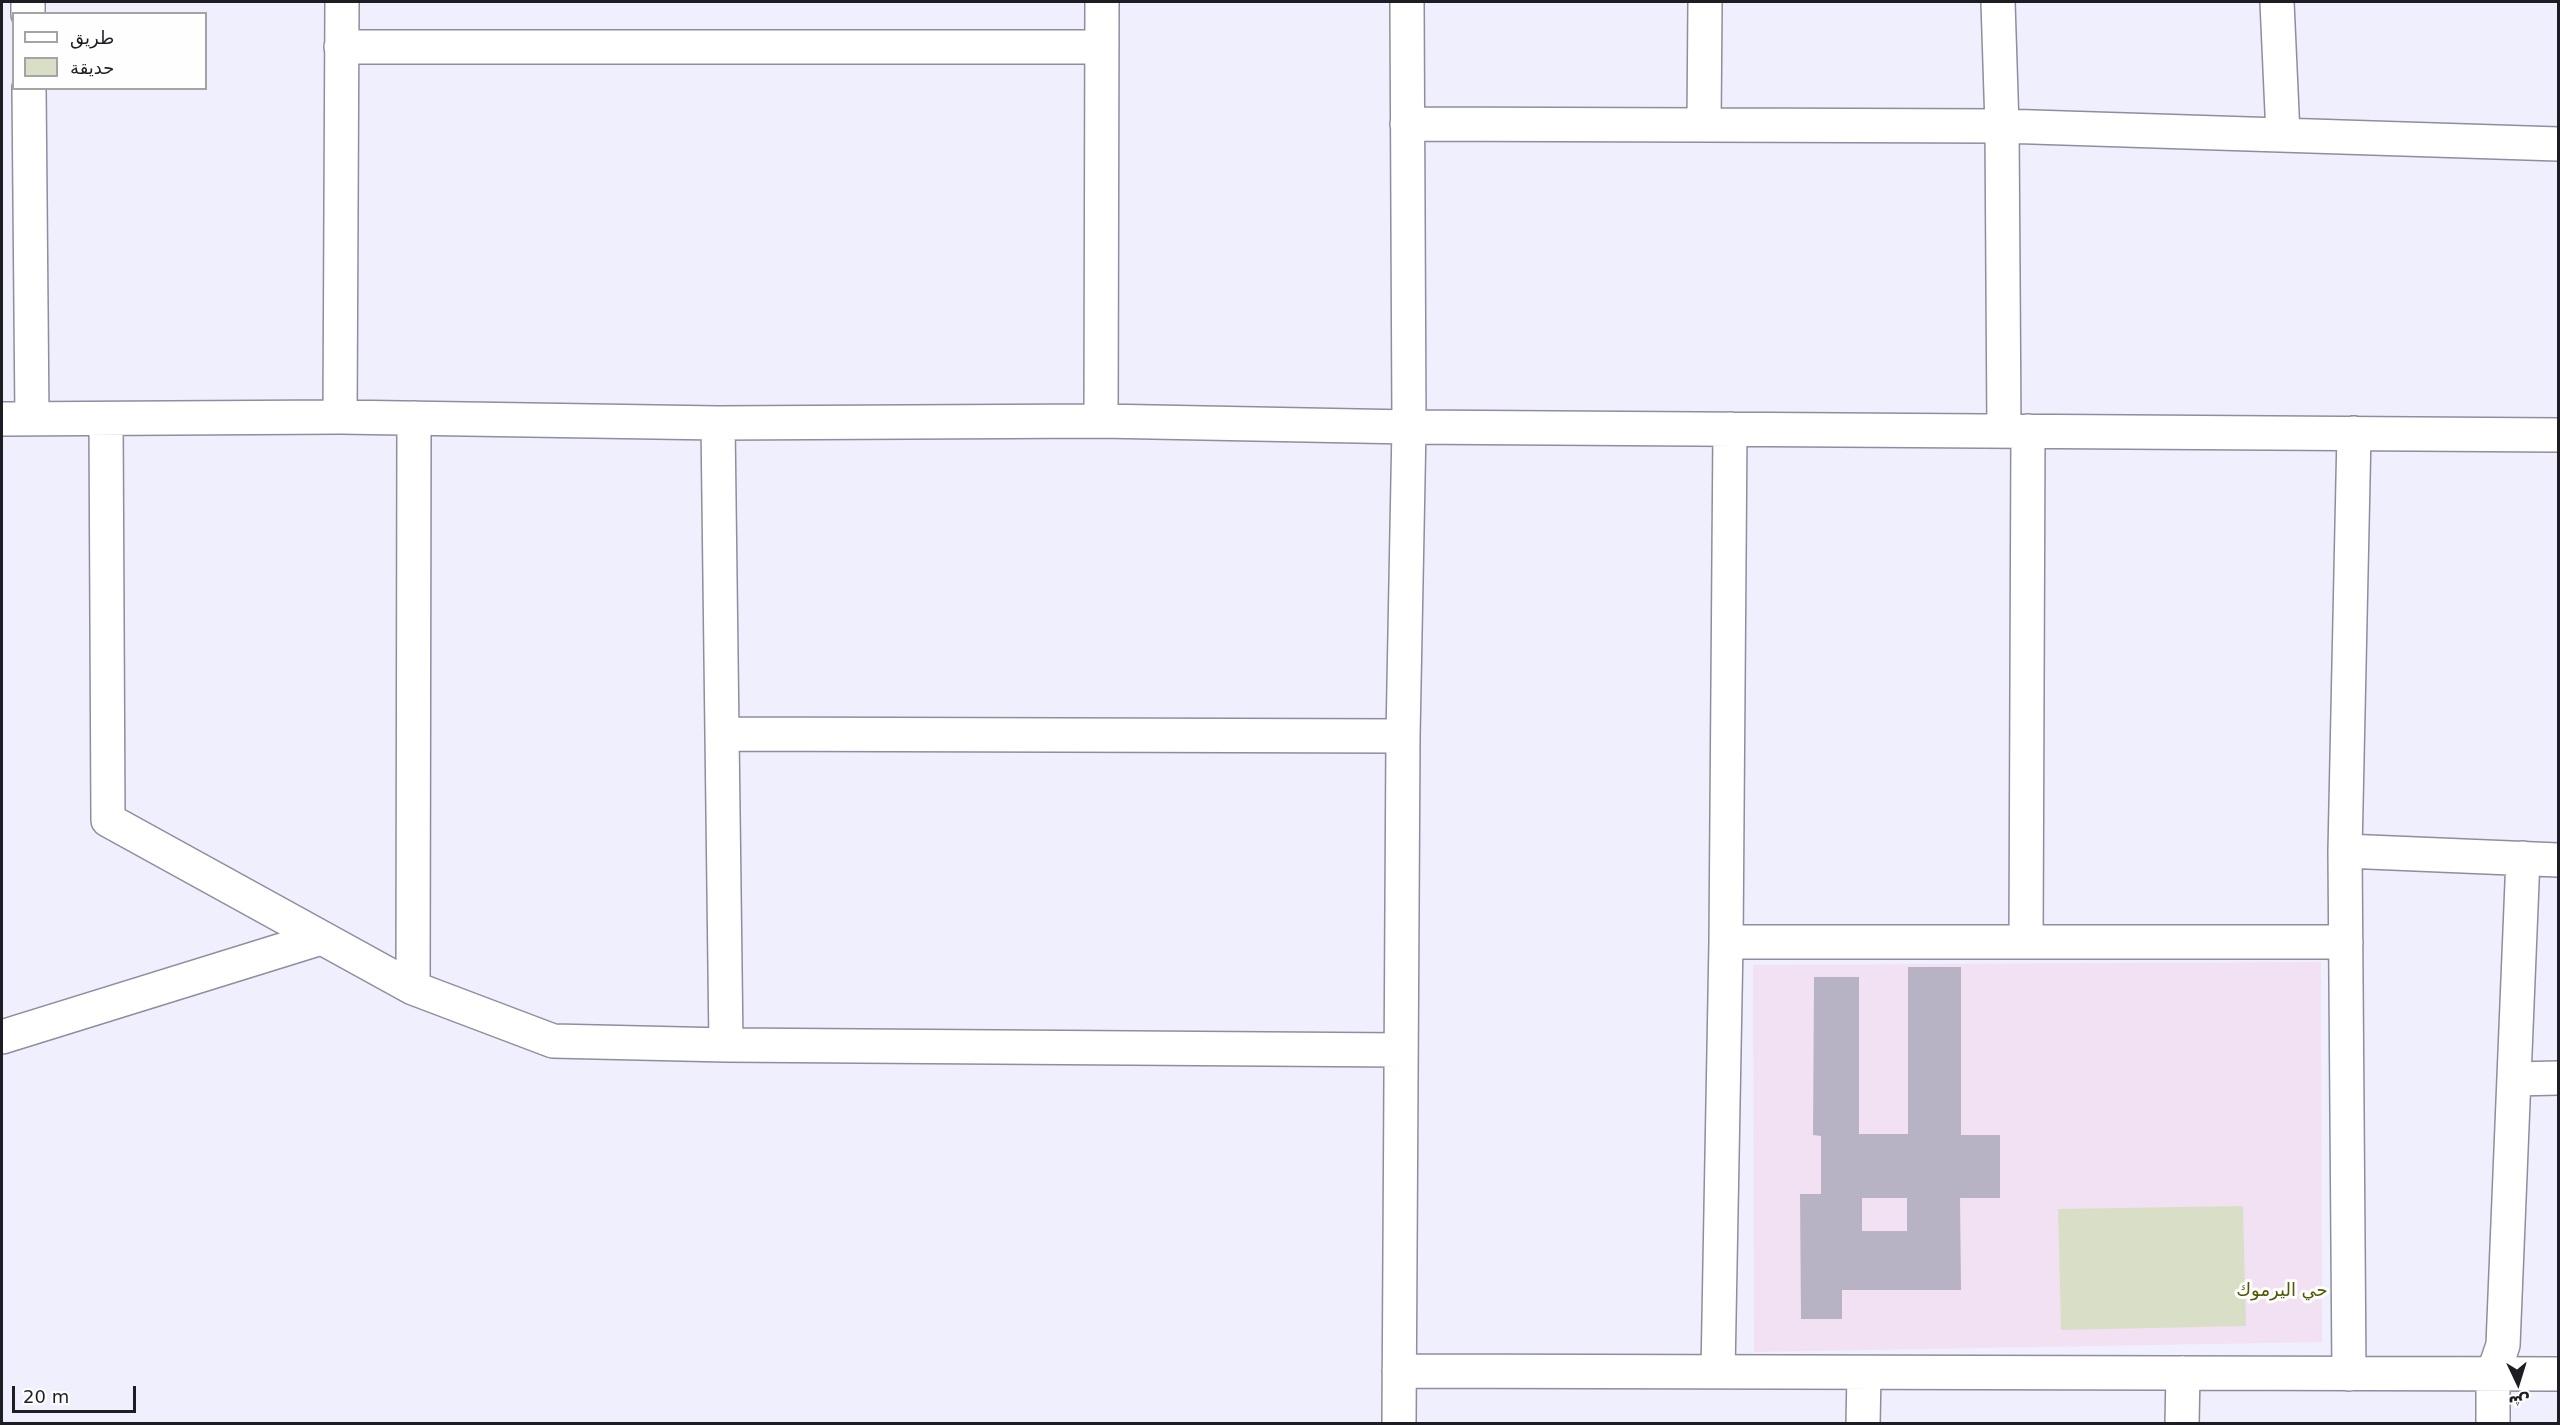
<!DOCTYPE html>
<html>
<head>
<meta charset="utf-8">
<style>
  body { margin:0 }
  #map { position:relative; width:2560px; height:1425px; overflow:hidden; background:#f0effd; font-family:"DejaVu Sans",Cairo,sans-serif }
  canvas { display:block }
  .frame { position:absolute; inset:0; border:3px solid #1e1d24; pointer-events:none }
  .legend { position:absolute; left:12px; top:12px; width:195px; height:78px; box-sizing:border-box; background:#fefefe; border:2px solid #a4a4a7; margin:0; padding:8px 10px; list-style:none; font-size:18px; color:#1e1d24 }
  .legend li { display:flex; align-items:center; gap:12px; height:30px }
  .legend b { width:30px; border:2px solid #a4a4a7 }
  .north { position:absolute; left:2488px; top:1353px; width:60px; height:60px; -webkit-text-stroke:4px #fefefe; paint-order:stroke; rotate:176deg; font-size:16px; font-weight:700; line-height:24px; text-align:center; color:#1e1d24 }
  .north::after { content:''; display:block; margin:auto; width:21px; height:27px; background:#1e1d24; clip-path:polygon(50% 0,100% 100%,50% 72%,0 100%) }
  .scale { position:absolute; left:12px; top:1386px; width:124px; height:27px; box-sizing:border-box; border:3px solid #1e1d24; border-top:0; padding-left:8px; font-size:18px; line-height:21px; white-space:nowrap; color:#1e1d24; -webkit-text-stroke:4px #fefefe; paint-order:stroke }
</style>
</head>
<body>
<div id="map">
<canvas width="2560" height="1425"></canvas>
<div class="frame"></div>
<ul class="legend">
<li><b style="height:8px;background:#fff"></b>طريق</li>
<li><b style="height:16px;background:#d9dfc7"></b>حديقة</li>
</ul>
<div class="north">ش</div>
<div class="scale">20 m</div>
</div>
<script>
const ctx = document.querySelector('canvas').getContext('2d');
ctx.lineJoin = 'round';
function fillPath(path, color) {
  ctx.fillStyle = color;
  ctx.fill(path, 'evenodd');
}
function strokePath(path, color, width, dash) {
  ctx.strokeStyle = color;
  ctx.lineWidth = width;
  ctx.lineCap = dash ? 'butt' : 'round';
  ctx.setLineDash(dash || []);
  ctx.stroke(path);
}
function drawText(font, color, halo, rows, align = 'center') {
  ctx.font = font + ' "DejaVu Sans",Cairo,sans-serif';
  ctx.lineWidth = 6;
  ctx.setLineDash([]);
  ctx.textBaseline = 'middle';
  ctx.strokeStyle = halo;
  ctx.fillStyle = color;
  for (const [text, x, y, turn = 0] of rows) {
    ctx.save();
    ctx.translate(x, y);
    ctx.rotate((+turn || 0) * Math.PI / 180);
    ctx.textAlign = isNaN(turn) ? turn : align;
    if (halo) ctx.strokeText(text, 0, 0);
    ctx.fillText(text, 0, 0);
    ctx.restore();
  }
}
fillPath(new Path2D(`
  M2321,962L2322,1342L1754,1352L1753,965Z`), '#f1e1f3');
fillPath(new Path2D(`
  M2243,1206L2246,1326L2061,1330L2058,1209Z`), '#d9dfc7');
fillPath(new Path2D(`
  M1908,967H1961V1135H2000V1198H1960L1961,1290H1842V1319H1801L1800,1194H1821V1136L1813,1135L1814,977H1859V1134H1908ZM1862,1198H1907V1231H1862Z`), '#b7b3c4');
const street = new Path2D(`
  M28,2V14
  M1998,2L2002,126L2004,431
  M2277,2L2283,135
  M341,47H1102
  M29,88L32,419
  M1407,124L2002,126L2558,144
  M1704,125L1705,2
  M340,417L342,2
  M2,419L340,417L718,423L1101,421L1409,427L2558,435
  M106,419L108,820L413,988L553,1041L726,1045L1401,1050
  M1101,421L1102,2
  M718,423L726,1045
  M722,734L1403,736
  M2345,851L2558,860
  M1726,942H2346
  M2026,942L2028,431
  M413,988L414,418
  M2,1037L321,938
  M2515,1079L2558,1078
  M1399,1371L2558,1374
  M1718,1372L1726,942L1730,429
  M2349,1374L2345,851L2354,433
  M1399,1424L1403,736L1409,427L1407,2
  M1863,1424L1864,1374
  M2182,1424L2183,1373
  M2493,1424V1374L2503,1345L2523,858`);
strokePath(street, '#8f8d9e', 36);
strokePath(street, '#fff', 33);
drawText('18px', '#4f5700', '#fefefe', [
  ["حي اليرموك",2282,1291]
]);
</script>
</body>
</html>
